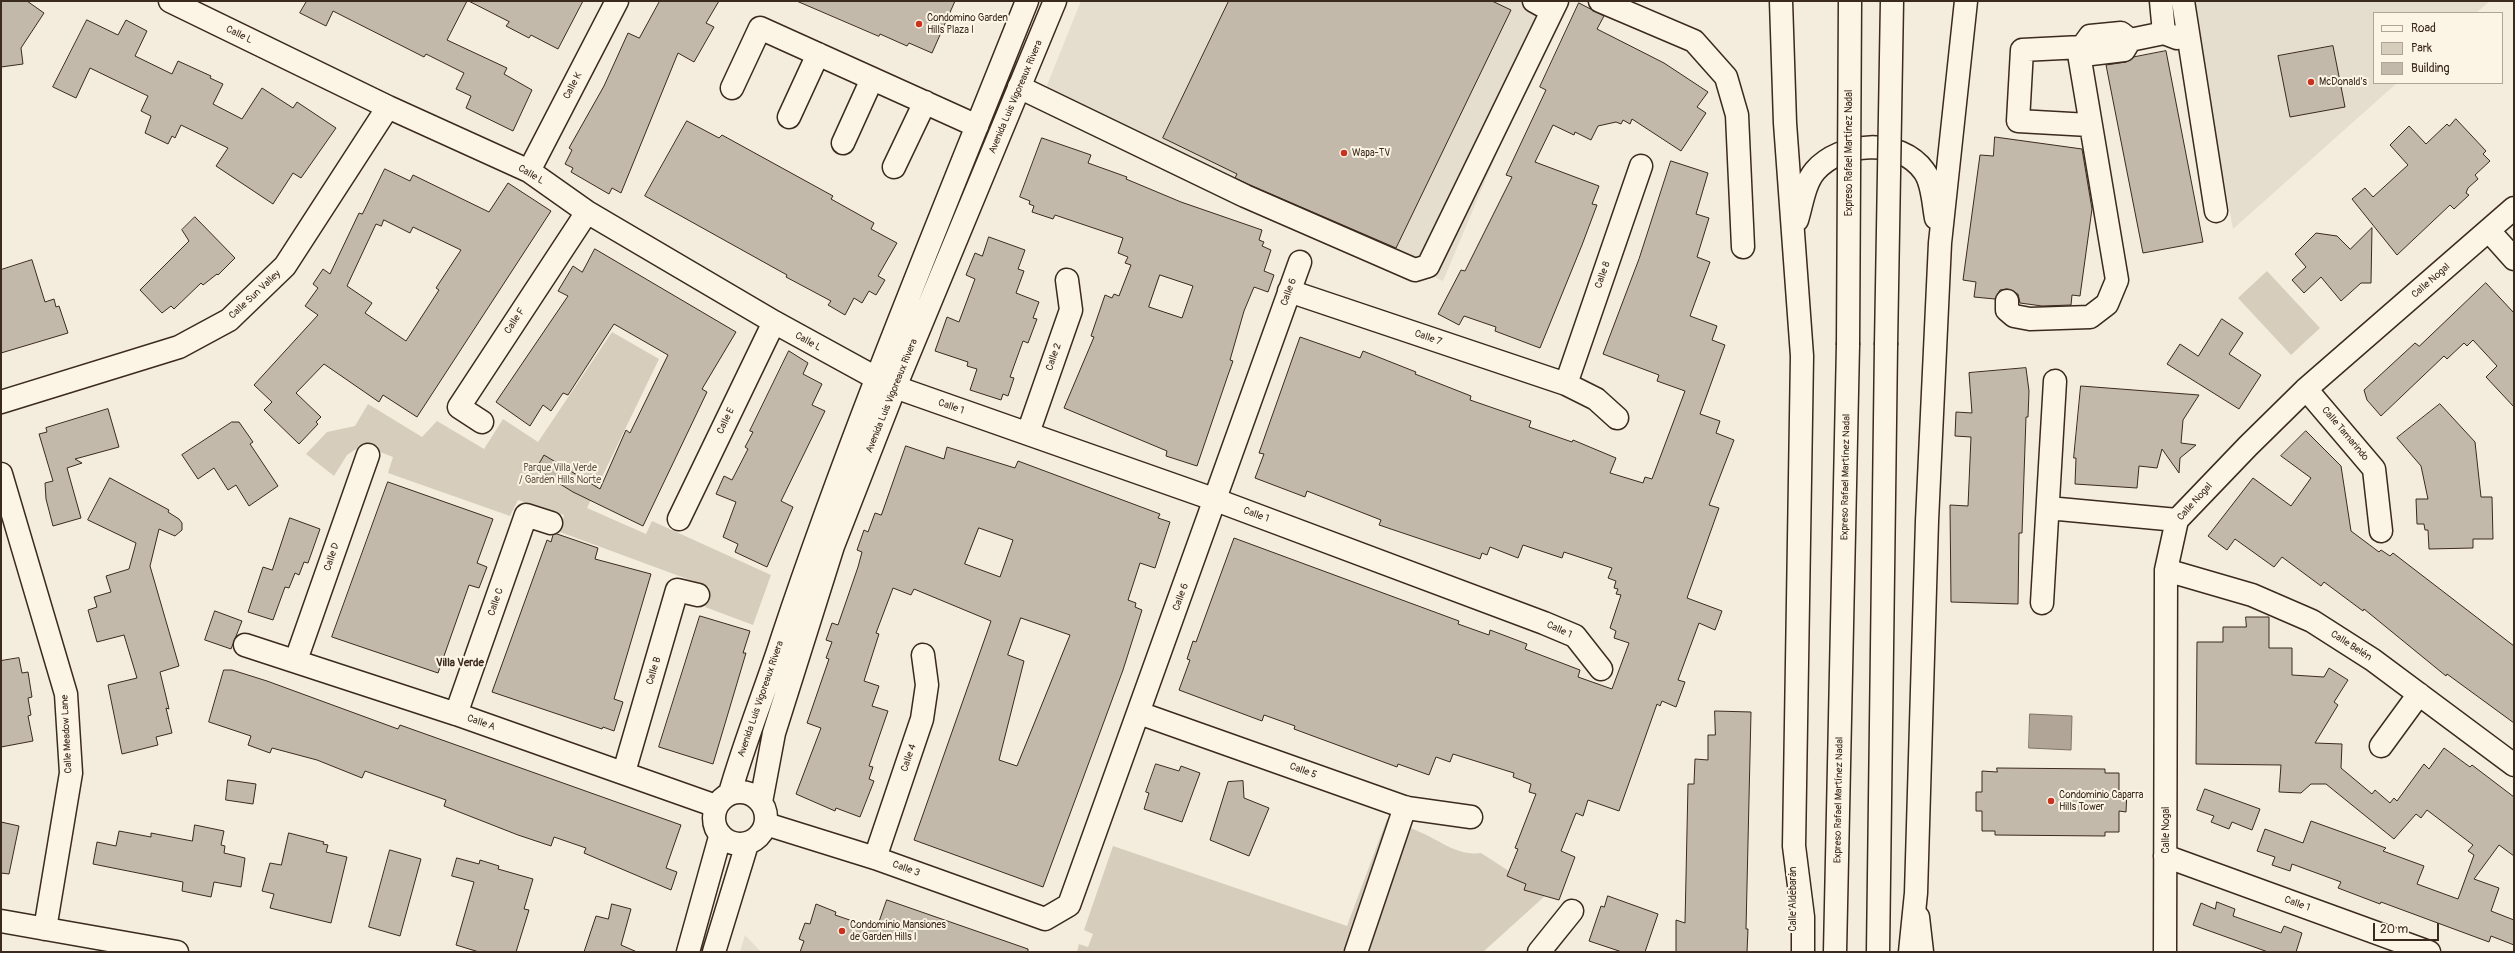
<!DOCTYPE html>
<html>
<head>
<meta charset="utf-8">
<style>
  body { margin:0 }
  #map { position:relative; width:2515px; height:953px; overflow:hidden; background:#f4eddd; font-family:Pangolin,sans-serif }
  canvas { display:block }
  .frame { position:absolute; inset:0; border:2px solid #3b2a1e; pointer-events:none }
  .legend { position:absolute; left:2373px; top:12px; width:130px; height:72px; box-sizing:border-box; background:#fcf5e5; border:1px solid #afa495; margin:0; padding:5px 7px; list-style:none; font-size:12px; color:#3b2a1e }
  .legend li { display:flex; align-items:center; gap:8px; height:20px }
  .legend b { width:20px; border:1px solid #afa495 }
  .scale { position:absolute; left:2373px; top:923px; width:66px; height:18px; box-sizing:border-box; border:2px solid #3b2a1e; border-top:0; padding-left:5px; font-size:12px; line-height:14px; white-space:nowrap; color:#3b2a1e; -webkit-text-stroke:3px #fcf5e5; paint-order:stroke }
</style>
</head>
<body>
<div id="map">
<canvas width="2515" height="953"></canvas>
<div class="frame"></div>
<ul class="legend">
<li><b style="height:5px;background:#fcf5e5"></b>Road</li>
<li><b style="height:11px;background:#d6cdbd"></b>Park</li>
<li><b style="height:11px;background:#c3b9aa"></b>Building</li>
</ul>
<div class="scale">20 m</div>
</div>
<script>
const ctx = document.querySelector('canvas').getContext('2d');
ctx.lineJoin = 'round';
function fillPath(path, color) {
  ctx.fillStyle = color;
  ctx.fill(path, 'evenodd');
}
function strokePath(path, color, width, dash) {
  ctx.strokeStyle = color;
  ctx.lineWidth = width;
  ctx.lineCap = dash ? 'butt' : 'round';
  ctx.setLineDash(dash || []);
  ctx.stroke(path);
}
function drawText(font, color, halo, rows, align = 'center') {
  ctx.font = font + ' Pangolin,sans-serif';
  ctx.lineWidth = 4;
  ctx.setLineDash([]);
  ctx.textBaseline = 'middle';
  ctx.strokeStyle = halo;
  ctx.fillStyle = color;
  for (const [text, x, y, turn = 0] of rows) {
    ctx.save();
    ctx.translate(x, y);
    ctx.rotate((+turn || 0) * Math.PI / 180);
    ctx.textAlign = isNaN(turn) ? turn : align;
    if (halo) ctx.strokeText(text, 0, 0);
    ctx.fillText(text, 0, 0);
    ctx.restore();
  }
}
fillPath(new Path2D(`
  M1081,1H1561L1443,281L1041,100Z
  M2190,1H2490L2476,13H2374V83H2397L2233,229Z
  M745,935L761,952H740Z`), '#e5ddce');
fillPath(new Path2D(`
  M2267,271L2320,328L2291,355L2238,298Z
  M612,332L659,359L587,508L646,534L652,521L771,575L753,625L705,607L709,587L560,532L564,515L518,500L510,516L388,473L393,457L362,445L347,455L334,476L306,454L327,432L355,426L368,404L422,437L437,421L484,449L503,419L538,442Z
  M1387,819C1399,823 1411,828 1422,833C1443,842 1457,856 1481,853L1546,895L1483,952H1077L1079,944L1088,947L1093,934L1084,930L1113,846L1347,926Z`), '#d6cdbd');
const water = new Path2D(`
  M2030,714L2072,716L2071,750L2029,748Z`);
fillPath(water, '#b0a596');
strokePath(water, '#817466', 1);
const building = new Path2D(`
  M1,1H27L44,13L21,48L23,64L1,67Z
  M307,1H467L447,40L507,68L504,74L532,90L513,131L466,108L471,96L456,89L464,73L426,54L424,57L333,11L326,26L300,13Z
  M469,1H583L558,49L531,35L529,38L506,26L509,22Z
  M660,1H719L706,23L714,27L694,62L678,53L621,193L612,188L609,194L571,172L573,168L565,164L572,150L569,148L604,86L628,33L639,38Z
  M797,1H955L932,53L909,43L907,46L880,34L879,36Z
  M1229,1H1492L1511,10L1396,248L1250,185L1235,178L1237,174L1163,138Z
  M1579,3L1604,16L1597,29L1664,63L1708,92L1697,107L1706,113L1681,151L1632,119L1630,124L1623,120L1621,124L1616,122L1598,126L1591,140L1575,132L1574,135L1553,125L1535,162L1599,186L1592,204L1597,205L1582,245L1540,348L1495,331L1496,327L1464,316L1459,325L1438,314L1461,270L1465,271L1512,177L1506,175L1546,90L1540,87Z
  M87,20L118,35L126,20L147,31L135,56L172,74L178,61L211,76L210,78L223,84L213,104L242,119L262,88L293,108L297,102L336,128L301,178L293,173L273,204L216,166L228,148L181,125L175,138L172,136L168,144L145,133L151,116L141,111L148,96L90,68L76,98L53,87Z
  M2333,46L2345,107L2290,117L2278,56Z
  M2166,51L2203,242L2143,253L2106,65L2126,62L2134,57Z
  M2456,119L2486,151L2483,154L2490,161L2475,175L2478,179L2468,188L2466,193L2469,195L2454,209L2450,205L2397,255L2352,199L2365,188L2373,197L2408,165L2390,145L2409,126L2426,144L2447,124L2449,126Z
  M687,121L719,138L722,135L833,196L831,199L874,223L871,229L897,243L878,276L885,280L876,295L869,291L862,303L854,298L845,315L828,305L831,301L786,277L787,275L645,196Z
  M1995,137L2082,149L2092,209L2080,296L2072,295L2071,305L2042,306L2020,303L2018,294L2007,289L2000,290L1995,299L1974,297L1976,282L1963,280L1980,155L1993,156Z
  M1042,138L1091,155L1088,163L1127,177L1126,179L1181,202L1262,230L1259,240L1264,242L1262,246L1271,250L1264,271L1274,275L1268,292L1254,287L1244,311L1230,360L1233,361L1228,375L1197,466L1166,456L1167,451L1064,408L1094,337L1091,336L1105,295L1112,298L1114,294L1119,296L1131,265L1125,263L1128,257L1118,253L1123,238L1055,215L1053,219L1032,212L1034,206L1029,204L1030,201L1020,197ZM1160,275L1193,286L1182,318L1149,307Z
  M1671,161L1708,173L1696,214L1709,218L1697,257L1710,262L1690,316L1717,326L1712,340L1725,345L1700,414L1720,421L1716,433L1734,440L1709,505L1719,508L1687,598L1722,611L1715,630L1699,623L1678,680L1685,682L1676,707L1662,701L1660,706L1657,704L1619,811L1588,800L1583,816L1576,813L1561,851L1575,857L1559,900L1524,890L1526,884L1507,876L1518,849L1515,848L1536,794L1529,792L1531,784L1513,777L1514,773L1453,754L1450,762L1436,757L1429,775L1398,764L1397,767L1294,729L1295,726L1264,715L1262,721L1179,690L1190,660L1187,659L1193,641L1196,642L1234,538L1459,621L1458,624L1489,635L1490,630L1527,644L1525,649L1580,670L1578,677L1612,689L1629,643L1614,638L1616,631L1610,628L1621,595L1616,594L1618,589L1614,588L1616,581L1608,578L1612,568L1564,552L1562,558L1523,545L1518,558L1490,547L1487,555L1482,553L1480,559L1379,525L1381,520L1307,491L1305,497L1255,478L1264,454L1259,453L1300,337L1360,358L1363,351L1416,372L1415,374L1471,396L1470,400L1531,421L1529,427L1572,442L1573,440L1616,458L1610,473L1643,483L1645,477L1652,479L1685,391L1657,381L1659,375L1603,354L1639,259Z
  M385,169L410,181L413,175L489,212L508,183L551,211L417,417L383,395L379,402L324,364L296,393L321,417L316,422L318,424L299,444L264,410L272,402L254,385L318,315L305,306L318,288L313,284L323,269L330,274L359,213L362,214ZM384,220L410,233L413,227L461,250L436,288L439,290L406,341L365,313L372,303L347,286L376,224L381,226Z
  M195,217L235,258L218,275L217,274L203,285L201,283L174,309L171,306L162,313L140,290L189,241L182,230Z
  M2372,228L2371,283H2361L2341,301L2321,277L2304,293L2292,280L2306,267L2295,254L2316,233L2337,236L2350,249Z
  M989,237L1025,250L1018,269L1024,271L1016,293L1039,302L1033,318L1037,319L1028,343L1023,341L1010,377L1014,378L1008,396L1003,394L1001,400L970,390L977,369L967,366L968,362L935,351L947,317L959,322L975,279L966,275L975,253L982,256Z
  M595,249L736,332L702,389L707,392L643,526L573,492L536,469L544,455L600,489L626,430L630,433L668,355L614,324L568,395L563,393L551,411L543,405L530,426L496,402L568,296L558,291L573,266L582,272Z
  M32,260L45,302L54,299L56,307L59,306L68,333L1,353V270Z
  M2486,283L2514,313V407L2486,377L2497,366L2473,340L2467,346L2464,343L2447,359L2444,356L2381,416L2367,400L2364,390L2415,343L2419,346Z
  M2222,319L2243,333L2229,354L2261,375L2239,409L2167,364L2180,344L2198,356Z
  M789,351L808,363L803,374L822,384L812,405L825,411L781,501L793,507L767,567L735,552L738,544L723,537L736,502L716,494L724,476L732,480L748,449L745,447L753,432L750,431Z
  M2026,368L2029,391L2028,417H2026L2022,533H2019L2018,604L1951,602L1950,505L1968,506L1971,437L1955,436L1956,412L1972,413L1969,373Z
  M2081,386L2199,395L2183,420L2181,443L2196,445L2180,458L2179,473L2162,449L2157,468L2139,466L2137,488L2075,484L2076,458H2074Z
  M2440,404L2475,442L2481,497H2492L2493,539H2473V548L2429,549L2428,530H2425L2424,524H2417L2416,499H2428L2421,466L2397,438Z
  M108,409L119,447L75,459L82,463L67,468L81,518L53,526L46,499L45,483L53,481L39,434L47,432L46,428Z
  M232,422H239L253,442L250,444L278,486L249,506L236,485L228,490L214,468L198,479L182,455Z
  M2306,431L2341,466L2351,531L2379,552L2381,550L2390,556L2393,553L2514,646V723L2447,674L2446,676L2364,609L2363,611L2324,582L2321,586L2282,557L2274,567L2235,539L2227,550L2208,536L2253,478L2291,506L2311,478L2281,456Z
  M906,446L944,459L947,447L1015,468L1018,461L1160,514L1158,518L1170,522L1155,568L1140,563L1128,600L1136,603L1135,607L1142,610L1123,670L1043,887L914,840L991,621L914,589L911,595L893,588L876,633L879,634L864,681L879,686L872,706L888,711L869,766L873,767L869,779L874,781L860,817L836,808L835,811L796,794L821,728L807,723L829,659L826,658L832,642L826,640L832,623L838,625L858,567L862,552L857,550L864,530L868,532L875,513L881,515ZM979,528L1013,540L1000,577L965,564ZM1021,618L1070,635L1017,766L999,760L1024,661L1008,655Z
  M110,478L169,510L168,512L179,519L182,523V530L175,536L159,529L150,566L179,666L160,672L169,709L166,708L172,733L156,737L158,745L122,754L108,685L137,678L124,635L97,642L88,610L97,607L94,597L111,592L106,576L129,569L136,543L88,520Z
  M388,482L493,519L477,563L487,567L479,588L469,585L438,673L332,637Z
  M290,518L320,529L308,563L304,562L299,575L295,573L289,588L285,587L273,620L248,612L263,567L272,570Z
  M557,534L598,548L595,559L651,574L614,699L623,702L614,731L603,727L602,729L492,692L547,540L551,542L553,535Z
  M215,611L242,621L231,649L205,640Z
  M700,616L750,631L743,653H746L713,764L659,747Z
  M2246,617H2269V648H2292V675L2324,677L2329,668L2348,680L2334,702L2338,705L2315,743L2342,744L2341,768L2372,794L2375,790L2390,803L2394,798L2397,801L2424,764L2429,769L2444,748L2470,767L2472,765L2514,797V856L2499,845L2474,879L2499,888L2491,911L2514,920V945L2491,936L2489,942L2381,902L2380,904L2338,888L2341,882L2292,864L2290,871L2272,865L2275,857L2257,851L2265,829L2303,843L2311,821L2386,848L2383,851L2424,866L2417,884L2458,899L2474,855L2468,851L2473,845L2427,810L2421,818L2416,814L2394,839L2326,784H2311L2301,793L2279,792L2281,765L2196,764L2197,642H2223V627H2246Z
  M19,658L22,673L28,672L32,697L28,698L31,715L28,716L33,741L1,747V661Z
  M224,670H232L267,681L398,729L400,725L681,825L666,868L677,872L671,890L584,853L586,848L554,837L551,846L518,835L444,806L446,800L365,771L362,778L317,760L272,748L270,753L248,745L251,736L209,722Z
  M1715,711L1751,712L1746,929H1748L1747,952H1676V920L1685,923L1688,784H1694L1695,759L1708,760V735H1715Z
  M1156,764L1179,771L1181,766L1200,773L1182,822L1144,809L1149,793L1146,792Z
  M1997,768L2105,769V773H2119V791H2127L2126,812L2119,811V832H2105V836L1995,835V831H1982V811H1976V792H1982V771L1997,772Z
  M228,780L256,784L253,804L226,800Z
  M1243,781L1244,798L1269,808L1249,856L1210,840L1228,782Z
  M2205,789L2260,809L2252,830L2232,822L2229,829L2211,822L2214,816L2197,810Z
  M1,822L19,826L9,874L1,873Z
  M195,825L224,831L221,845L225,846L224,853L245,858L241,887L214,882L211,897L182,891L183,882L93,864L97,842L116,846L119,831L151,837V833L192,841Z
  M289,833L324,842L323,844L328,845L326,852L347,857L331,923L270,908L274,894L262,891L270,863L281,865Z
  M390,850L421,859L400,936L369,927Z
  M457,858L479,864L480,860L499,866L498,869L533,879L524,909L529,910L516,952H479L456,945L474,882L452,876Z
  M1608,896L1658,914L1645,952H1622L1589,941L1601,906L1604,907Z
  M887,900L1028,949V952H800L804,941L799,939L805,923L810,924L816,904L836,912L835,915L876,929Z
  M2217,902L2235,909L2233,916L2264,927L2281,933L2284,926L2302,933L2296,952H2268L2193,925L2201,903L2215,909Z
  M612,904L631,909L621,945L637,952H584L596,916L608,919Z`);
fillPath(building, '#c3b9aa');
strokePath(building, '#3b2a1e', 1);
const minor = new Path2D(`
  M170,1L388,107L529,171L587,212L774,322L876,378
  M1534,1L1552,11
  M1600,1L1694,41L1726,77L1737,115L1743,247
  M2161,1L2164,33L2177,38
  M2183,1L2216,211
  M2130,40L2121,33L2090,36L2082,47L2091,54L2124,50L2130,40L2164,33
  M2082,47L2022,50L2018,121L2089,125
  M1019,87L1245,196L1415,270L1428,266L1557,1
  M732,88L760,28L977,126
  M789,117L818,54
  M843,143L872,79
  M894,167L925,102
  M529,171L617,1
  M2489,231L2514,259
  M1289,291L1566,384L1596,399L1617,418
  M2007,301V310L2014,316L2030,319L2090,317L2107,304L2117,280L2078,48
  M1566,384L1641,166
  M895,387L1216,500L1544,623L1575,636L1601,669
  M2306,389L2374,469L2381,531
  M1,402L179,347L229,320L285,266L388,107
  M482,422L459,407L587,212
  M1028,433L1071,310L1067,280
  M1,474L66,694L71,773L45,929
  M2048,508L2177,520
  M679,519L774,322
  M2166,570L2252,595L2312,621L2373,660L2514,765
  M2042,603L2055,381
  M245,645L456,714L716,806
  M296,660L368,455
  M1139,713L1407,808L1471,817
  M456,714L526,515L551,523
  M2381,746L2419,694
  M624,772L677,590L698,595
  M766,824L875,858L1045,919L1069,905L1300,262
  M2165,856L2429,952
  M875,858L922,719L927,685L923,655
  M1918,917L1922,952
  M1,921L177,952
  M1356,952L1405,807
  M1539,952L1572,911
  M2165,952L2166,570L2177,520L2248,446L2306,389L2514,208`);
const major = new Path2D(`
  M714 818a26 26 0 1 1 52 0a26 26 0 1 1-52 0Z
  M730,793C745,740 766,689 783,636C855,421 943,212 1027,1
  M761,802L774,733L833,546L895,387L1055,1
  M688,952L720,837
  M714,952L747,844`);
const highway = new Path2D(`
  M1781,1L1785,123L1802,356L1794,846L1803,917V952
  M1797,220C1802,204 1804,184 1815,171C1840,142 1900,137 1924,171C1933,183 1933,203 1936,218
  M1835,952L1848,345
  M1878,952L1886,345
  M1910,952L1916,893L1927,521L1940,243L1966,1`);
strokePath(minor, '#3b2a1e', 25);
strokePath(major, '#3b2a1e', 25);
strokePath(highway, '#3b2a1e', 25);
strokePath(minor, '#fcf5e5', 22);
strokePath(major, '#fcf5e5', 22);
strokePath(highway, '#fcf5e5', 22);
const highwayBridge = new Path2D(`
  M1848,345L1850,1
  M1886,345L1892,1`);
strokePath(highwayBridge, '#3b2a1e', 25, []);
strokePath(highwayBridge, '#fcf5e5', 22);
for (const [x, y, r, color] of [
  [919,24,4,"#c8321e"],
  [2311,82,4,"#c8321e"],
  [1344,153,4,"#c8321e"],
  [2051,801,4,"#c8321e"],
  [842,931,4,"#c8321e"]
]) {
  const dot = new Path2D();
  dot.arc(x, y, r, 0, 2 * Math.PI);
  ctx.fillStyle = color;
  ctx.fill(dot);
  strokePath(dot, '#fcf5e5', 1.5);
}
drawText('10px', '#3b2a1e', '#fcf5e5', [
  ["Condomino Garden",927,18],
  ["Hills Plaza I",927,30],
  ["McDonald's",2319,82],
  ["Wapa-TV",1352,153],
  ["Condominio Caparra",2059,795],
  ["Hills Tower",2059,807],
  ["Condominio Mansiones",850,925],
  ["de Garden Hills I",850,937]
], 'left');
drawText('10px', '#3b2a1e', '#fcf5e5', [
  ["Calle L",239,35,26],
  ["Calle K",573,86,-62],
  ["Avenida Luis Vigoreaux Rivera",1016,97,-67],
  ["Expreso Rafael Martínez Nadal",1849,153,-90],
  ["Calle L",531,175,31],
  ["Calle 8",1603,275,-71],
  ["Calle Nogal",2431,281,-41],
  ["Calle 6",1289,292,-70],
  ["Calle Sun Valley",255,295,-43],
  ["Calle F",515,321,-57],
  ["Calle 7",1428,338,19],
  ["Calle L",808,342,29],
  ["Calle 2",1054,357,-71],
  ["Avenida Luis Vigoreaux Rivera",892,396,-68],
  ["Calle 1",951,407,19],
  ["Calle E",726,421,-64],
  ["Calle Tamarindo",2345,434,50],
  ["Expreso Rafael Martínez Nadal",1846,477,-89],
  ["Calle Nogal",2195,502,-48],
  ["Calle 1",1256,515,20],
  ["Calle D",332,557,-71],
  ["Calle 6",1181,597,-70],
  ["Calle C",496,602,-71],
  ["Calle 1",1559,630,25],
  ["Calle Belén",2351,646,33],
  ["Calle B",654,671,-73],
  ["Avenida Luis Vigoreaux Rivera",761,699,-71],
  ["Calle A",481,723,19],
  ["Calle Meadow Lane",67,734,-93],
  ["Calle 4",909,758,-71],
  ["Calle 5",1303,771,20],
  ["Expreso Rafael Martínez Nadal",1839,800,-89],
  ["Calle Nogal",2166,830,-90],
  ["Calle 3",906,869,20],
  ["Calle Aldebarán",1793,899,-90],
  ["Calle 1",2297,904,20]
]);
drawText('10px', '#625346', '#fcf5e5', [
  ["Parque Villa Verde",560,468],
  ["/ Garden Hills Norte",560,480]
]);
drawText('bold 11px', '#3b2a1e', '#fcf5e5', [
  ["Villa Verde",460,663]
]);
</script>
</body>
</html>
